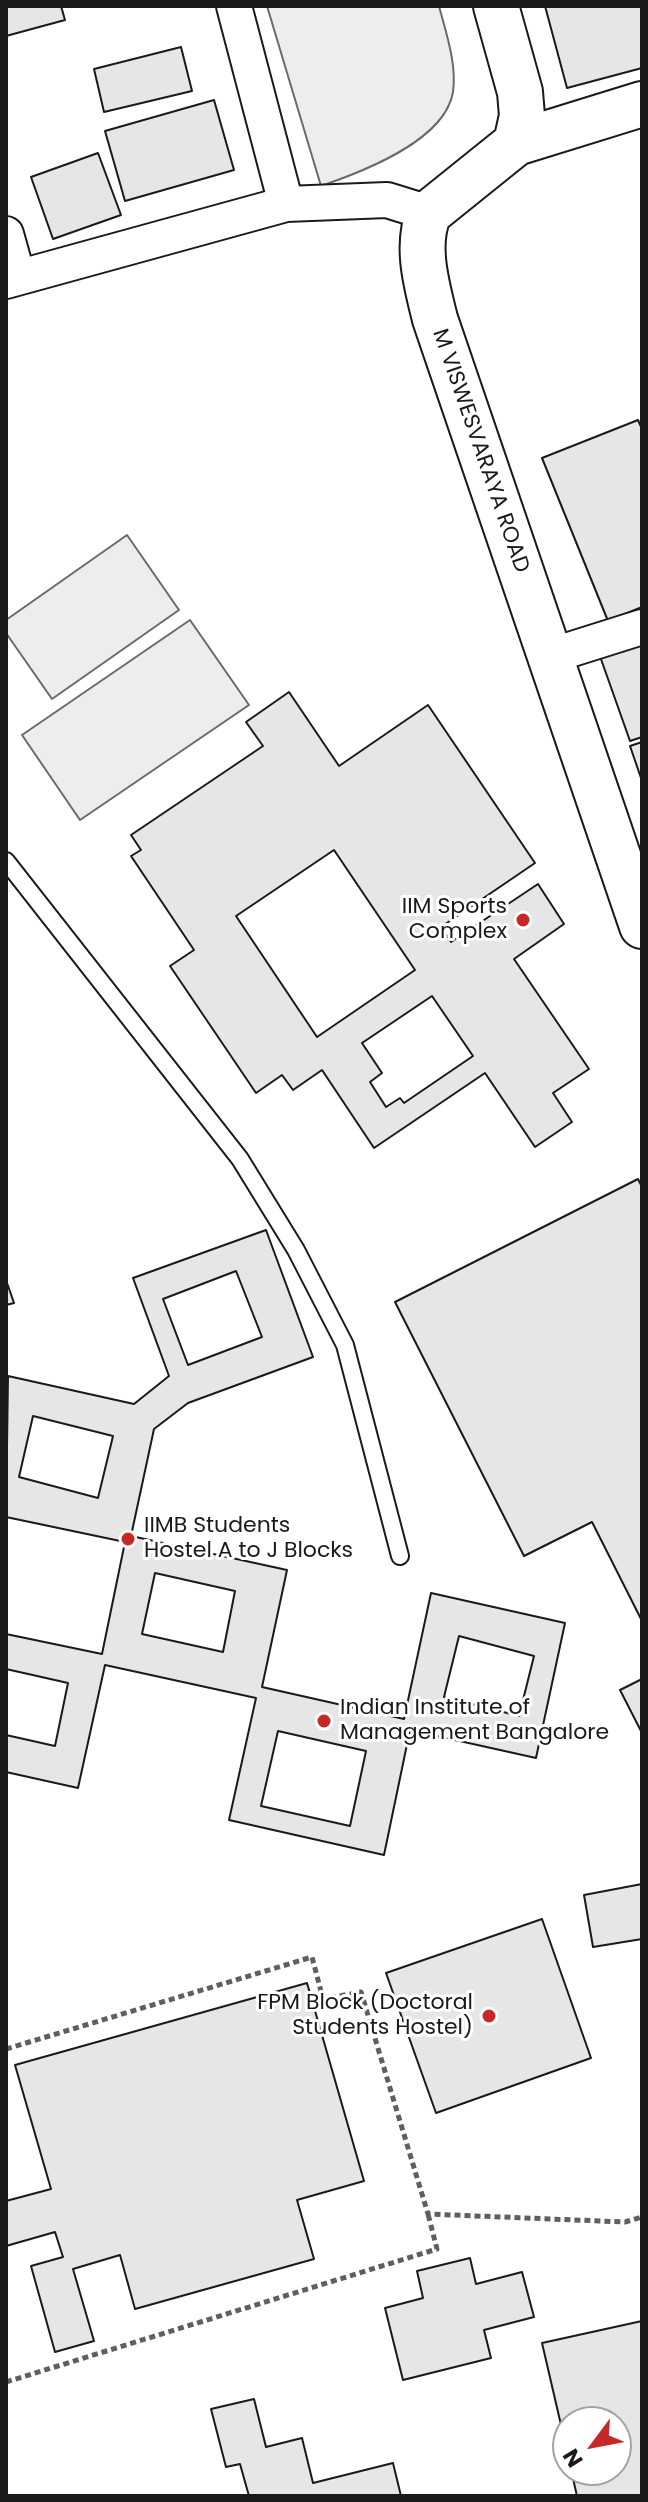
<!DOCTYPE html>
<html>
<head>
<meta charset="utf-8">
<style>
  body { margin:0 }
  #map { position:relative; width:648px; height:2502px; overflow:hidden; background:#fff; font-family:Poppins,sans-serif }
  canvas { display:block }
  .frame { position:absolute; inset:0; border:8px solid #1a1a1a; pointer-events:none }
  .north { position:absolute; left:552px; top:2406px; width:80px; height:80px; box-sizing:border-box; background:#fff; border:2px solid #a3a3a3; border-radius:50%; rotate:238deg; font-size:22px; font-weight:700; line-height:32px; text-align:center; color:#1a1a1a }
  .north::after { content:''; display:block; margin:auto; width:28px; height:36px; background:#c62828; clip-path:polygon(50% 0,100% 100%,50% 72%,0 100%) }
</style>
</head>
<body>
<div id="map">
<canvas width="648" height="2502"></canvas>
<div class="frame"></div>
<div class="north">N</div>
</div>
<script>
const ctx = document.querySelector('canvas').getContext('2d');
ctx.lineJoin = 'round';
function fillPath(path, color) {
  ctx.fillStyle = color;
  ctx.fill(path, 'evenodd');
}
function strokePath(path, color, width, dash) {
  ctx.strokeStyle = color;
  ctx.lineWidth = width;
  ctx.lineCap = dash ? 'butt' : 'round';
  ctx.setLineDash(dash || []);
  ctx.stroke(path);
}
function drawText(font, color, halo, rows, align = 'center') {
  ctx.font = font + ' Poppins,sans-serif';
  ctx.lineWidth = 6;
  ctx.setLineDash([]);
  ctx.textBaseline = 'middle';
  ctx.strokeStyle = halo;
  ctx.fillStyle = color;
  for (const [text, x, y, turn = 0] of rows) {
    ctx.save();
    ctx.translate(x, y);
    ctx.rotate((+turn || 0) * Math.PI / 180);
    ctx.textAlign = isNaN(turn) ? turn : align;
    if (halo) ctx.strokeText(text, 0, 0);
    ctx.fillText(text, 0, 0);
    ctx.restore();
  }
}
const green = new Path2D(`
  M267,6H439C446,33 457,64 453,92C445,141 362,172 321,186Z
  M127,535L179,610L52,699L6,633V620Z
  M190,620L249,705L80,820L22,735Z`);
fillPath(green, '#ededed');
strokePath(green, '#6a6a6a', 2);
const building = new Path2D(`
  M6,6H61L65,20L6,36Z
  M545,6H641L642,68L567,88Z
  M181,47L192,91L104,112L94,69Z
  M214,100L234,170L125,201L105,131Z
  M98,153L121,215L53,239L31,177Z
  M638,420L642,429V607L608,621L542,458Z
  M642,630V737L630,741L596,645Z
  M289,692L339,766L428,705L535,863L441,927L451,942L538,884L564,924L514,959L589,1069L553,1093L572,1122L535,1147L485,1073L374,1148L322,1070L293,1090L282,1075L256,1093L170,966L194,950L131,856L141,850L131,835L263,746L246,722ZM334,850L415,970L317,1037L236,916ZM432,996L473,1056L404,1103L400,1098L386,1107L370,1082L382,1073L362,1043Z
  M642,742V781L630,746Z
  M638,1179L642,1187V1621L592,1522L524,1556L395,1302Z
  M266,1230L313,1357L188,1403L154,1429L131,1536L287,1570L262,1687L404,1719L431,1593L565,1623L536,1758L410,1730L384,1855L229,1820L256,1698L105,1665L78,1788L6,1772V1735L55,1746L68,1683L6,1669V1634L102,1654L125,1542L6,1517L8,1376L134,1404L169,1376L133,1278ZM236,1271L262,1337L188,1365L163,1299ZM33,1416L113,1436L98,1498L19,1477ZM155,1573L235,1591L223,1652L142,1634ZM459,1636L534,1656L519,1716L444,1697ZM278,1731L366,1751L350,1826L261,1806Z
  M6,1280L14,1303L6,1305Z
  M642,1679V1733L620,1690Z
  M642,1884V1939L593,1947L584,1895Z
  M542,1919L591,2058L436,2113L386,1973Z
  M307,1983L364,2181L297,2200L314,2259L135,2309L120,2255L73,2269L94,2341L55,2352L31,2266L63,2257L55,2232L6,2246V2201L51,2189L15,2065Z
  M470,2258L476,2284L522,2272L534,2317L484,2330L491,2358L403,2380L385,2308L423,2298L417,2271Z
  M642,2321V2496H577L571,2470H616V2422H568V2455L542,2343Z
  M254,2399L266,2447L302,2438L313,2483L393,2463L401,2496H249L240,2464L226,2467L211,2409Z`);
fillPath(building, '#e6e6e6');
strokePath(building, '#1a1a1a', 2);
const lane = new Path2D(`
  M6,861L240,1159L296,1250L345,1345L400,1556`);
const street = new Path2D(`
  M234,6L286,204
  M6,234L18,277
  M6,281L286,204L387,200L429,213
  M550,656L642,627`);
const secondary = new Path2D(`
  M496,6L520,92L522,116L516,143L429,213C415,246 427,286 435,319L642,926
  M516,143L642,104`);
strokePath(lane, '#1a1a1a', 20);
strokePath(street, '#1a1a1a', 38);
strokePath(secondary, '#1a1a1a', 48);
strokePath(new Path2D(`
  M6,2049L312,1957L323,1999L361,1992L428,2214L625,2222L642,2217
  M6,2382L437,2249L428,2214`), '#5f5f5f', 5, [6, 4]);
strokePath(lane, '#fff', 16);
strokePath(street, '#fff', 34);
strokePath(secondary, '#fff', 44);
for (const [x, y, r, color] of [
  [523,920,8,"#c62828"],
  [128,1539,8,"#c62828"],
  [324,1721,8,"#c62828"],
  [489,2016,8,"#c62828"]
]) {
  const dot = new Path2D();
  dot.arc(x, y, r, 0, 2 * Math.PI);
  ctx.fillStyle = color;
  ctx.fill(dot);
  strokePath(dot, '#fff', 3);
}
drawText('22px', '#1a1a1a', '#fff', [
  ["M VISWESVARAYA ROAD",480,451,71]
]);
drawText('22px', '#1a1a1a', '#fff', [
  ["IIM Sports",507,907],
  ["Complex",507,932],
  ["IIMB Students",144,1526,"left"],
  ["Hostel A to J Blocks",144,1551,"left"],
  ["Indian Institute of",340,1708,"left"],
  ["Management Bangalore",340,1733,"left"],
  ["FPM Block (Doctoral",473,2003],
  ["Students Hostel)",473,2028]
], 'right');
</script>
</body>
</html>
